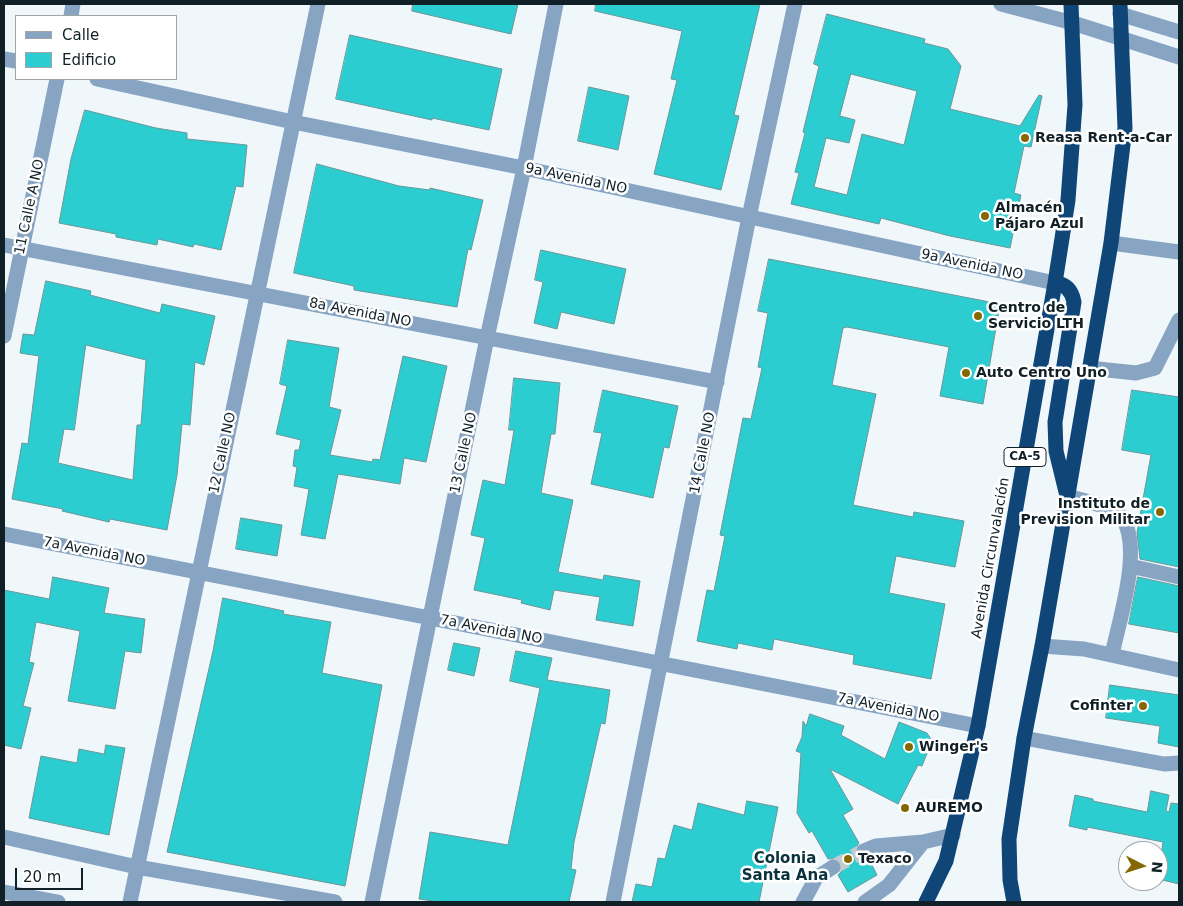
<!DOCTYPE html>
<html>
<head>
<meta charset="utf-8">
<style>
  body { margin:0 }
  #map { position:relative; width:1183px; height:906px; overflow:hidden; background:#eff7fb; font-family:"DejaVu Sans",sans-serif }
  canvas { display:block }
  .frame { position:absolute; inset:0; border:5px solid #102026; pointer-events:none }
  .legend { position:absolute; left:15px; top:15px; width:162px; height:65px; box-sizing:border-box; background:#fff; border:1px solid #9fa6a8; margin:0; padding:6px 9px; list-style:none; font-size:15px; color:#102026 }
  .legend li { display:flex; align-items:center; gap:10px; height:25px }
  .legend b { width:25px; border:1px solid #9fa6a8 }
  .north { position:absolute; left:1118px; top:841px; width:50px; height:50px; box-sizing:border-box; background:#fff; border:1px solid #9fa6a8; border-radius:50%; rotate:95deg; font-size:14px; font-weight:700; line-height:20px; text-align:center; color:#102026 }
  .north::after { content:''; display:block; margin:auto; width:18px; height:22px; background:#856802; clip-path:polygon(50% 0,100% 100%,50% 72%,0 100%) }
  .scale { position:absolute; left:15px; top:868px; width:68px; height:22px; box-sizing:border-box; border:2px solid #102026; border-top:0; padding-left:6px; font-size:15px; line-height:18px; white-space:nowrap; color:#102026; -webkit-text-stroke:4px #fff; paint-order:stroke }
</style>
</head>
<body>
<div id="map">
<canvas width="1183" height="906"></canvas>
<div class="frame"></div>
<ul class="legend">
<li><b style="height:6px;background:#88a4c3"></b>Calle</li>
<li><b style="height:14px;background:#2ccdd0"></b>Edificio</li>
</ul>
<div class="north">N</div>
<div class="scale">20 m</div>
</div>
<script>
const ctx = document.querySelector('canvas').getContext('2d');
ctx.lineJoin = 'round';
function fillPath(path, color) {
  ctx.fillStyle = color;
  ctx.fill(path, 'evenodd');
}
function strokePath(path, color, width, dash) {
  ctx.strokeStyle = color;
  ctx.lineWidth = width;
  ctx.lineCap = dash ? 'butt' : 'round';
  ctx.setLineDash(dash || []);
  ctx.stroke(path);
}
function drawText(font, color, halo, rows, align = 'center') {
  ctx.font = font + ' "DejaVu Sans",sans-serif';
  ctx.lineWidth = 5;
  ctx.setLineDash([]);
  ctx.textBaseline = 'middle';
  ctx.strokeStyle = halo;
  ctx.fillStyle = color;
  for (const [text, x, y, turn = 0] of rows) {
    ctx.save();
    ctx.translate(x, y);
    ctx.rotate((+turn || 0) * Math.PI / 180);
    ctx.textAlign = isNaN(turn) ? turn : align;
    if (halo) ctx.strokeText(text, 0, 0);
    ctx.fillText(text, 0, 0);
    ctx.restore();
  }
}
const building = new Path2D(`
  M413,4H518L511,34L412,11Z
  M596,4H760L734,115L739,116L721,190L654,174L677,80L671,79L682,31L595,11Z
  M827,14L925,39L924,43L948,49L961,66L950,109L1020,126L1039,95L1042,96L1031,147L1024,146L1014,193L1021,195L1010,248L950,236L881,218L879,224L791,204L799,173L795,172L805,133L803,132L819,66L814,64ZM851,74L917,91L904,145L862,134L847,195L814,187L826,138L849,143L855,120L840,116Z
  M350,35L502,69L489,130L432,118V120L336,99Z
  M589,87L629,96L618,150L578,141Z
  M85,110L156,128L187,133V139L247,145L243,187L236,186L221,250L194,244L193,247L158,239L157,245L116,237V234L59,223L71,159Z
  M317,164L399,186L430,190V188L483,200L471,250L468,249L457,307L354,290V286L294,273Z
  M541,250L626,269L614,324L561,312L557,329L534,323L543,282L535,280Z
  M769,259L1000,304L983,404L940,396L949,347L847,327L843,328L832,385L876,394L853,505L913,517L914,512L964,521L955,567L896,556L889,593L945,604L931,679L853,664L854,655L774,639L772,650L738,643L737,649L697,641L707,590L714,591L725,536L720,535L743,418L751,419L762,368L758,367L768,313L758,311Z
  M46,281L91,291L90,295L160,313L162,304L215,316L204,365L195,362L190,425L182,424L177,475L167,530L110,519L109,522L62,511L63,509L12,499L22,443L28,444L39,356L20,353L23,334L34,335ZM86,345L146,360L141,425H137L133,480L58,463L64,429L74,430Z
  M288,340L339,348L329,407L341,410L330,455L372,462L373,459L380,460L403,356L447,366L426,462L404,458L400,484L338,474L325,539L301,535L309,489L294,486L297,467L293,466L295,450H299L301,440L276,434L287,386L280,384Z
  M514,378L560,383L555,434H551L541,493L573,500L558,572L603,580L604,575L640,581L633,626L596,620L600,597L554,590L550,610L521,603L522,600L474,590L485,538L471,535L483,480L505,485L514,430H509Z
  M603,390L678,406L669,448L664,447L653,498L591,484L602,433L594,432Z
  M1132,390L1179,397V567L1140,559L1137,532L1151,455L1122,450Z
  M241,518L282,525L277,556L236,549Z
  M53,577L109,588L104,613L145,619L141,653L125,651L115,709L68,701L80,631L36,622L29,662L34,663L23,706L31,708L21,749L4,745V590L49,599Z
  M1138,577L1179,586V633L1129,624Z
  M223,598L284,611L283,614L331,622L322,673L382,685L345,886L167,852L213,651Z
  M454,643L480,648L474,676L448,670Z
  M516,651L552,658L547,680L610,690L605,724L601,723L574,842L571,869L576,870L569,902H440L419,899L430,832L508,845L540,688L510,681Z
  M1110,685L1179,695V747L1158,743L1160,726L1106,718Z
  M810,714L844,726L841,735L885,759L899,722L927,733L932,741L922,766L918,765L898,804L830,769L853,809L843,815L859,843L855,849L856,855L862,860L869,859L877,875L848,892L838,875L842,871L841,862L837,858L828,859L812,831L809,833L797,813L801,753L796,751L802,737L803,721L806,726Z
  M106,745L125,748L109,835L29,818L41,756L77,763L79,749L104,754Z
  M1151,791L1169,795L1166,811L1169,812L1171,803L1179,804V884L1158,879L1163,842L1087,827V830L1069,826L1075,795L1093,799V801L1147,812Z
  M747,801L778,807L759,902H632L636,884L652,887L658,858L665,859L674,825L692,830L698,803L744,815Z`);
fillPath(building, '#2ccdd0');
strokePath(building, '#6b9798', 1);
strokePath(new Path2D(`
  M833,867L864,851`), '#c2ccd0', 15, [15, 8]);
strokePath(new Path2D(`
  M1001,4L1073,23L1179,57
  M1120,14L1179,32
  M71,16L73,4
  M4,59L16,61
  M97,79L293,122L524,168L1055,283
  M1111,243L1179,252
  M4,245L717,382
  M4,336L57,79
  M1089,368L1136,373L1155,368L1179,320
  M1067,496C1080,500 1113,506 1121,516C1144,546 1119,620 1112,655
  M4,534L978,726
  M1130,566L1179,577
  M1042,646L1084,649L1179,670
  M1024,738L1164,764L1179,763
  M4,837L137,867L335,902
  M864,851L876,846L923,842L953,835
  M4,892L58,902
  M130,902L318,4
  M372,902L487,338L524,168L556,4
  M613,902L749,217L795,4
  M803,902L816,878L833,867
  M865,902L889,885L923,842`), '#88a4c3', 15);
strokePath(new Path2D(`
  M1055,283C1066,284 1072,291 1074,302L1055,422L1056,451L1066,492
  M926,902L946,861L978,726L1055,283L1068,200L1075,105L1071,4
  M1014,902L1010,880L1009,839L1024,738L1042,646L1111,243L1125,128L1120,4`), '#104677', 15);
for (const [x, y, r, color] of [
  [1025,138,5,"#856802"],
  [985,216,5,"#856802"],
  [978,316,5,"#856802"],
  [966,373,5,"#856802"],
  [1160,512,5,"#856802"],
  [1143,706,5,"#856802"],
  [909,747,5,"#856802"],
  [905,808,5,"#856802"],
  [848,859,5,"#856802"]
]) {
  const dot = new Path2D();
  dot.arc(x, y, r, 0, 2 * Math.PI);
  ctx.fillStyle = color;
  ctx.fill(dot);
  strokePath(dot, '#fff', 2);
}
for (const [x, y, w] of [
  [1025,457,42]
]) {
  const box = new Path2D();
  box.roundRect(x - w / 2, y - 9.5, w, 19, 4);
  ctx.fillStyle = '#fff';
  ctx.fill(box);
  strokePath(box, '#102026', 1);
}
drawText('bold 12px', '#102026', null, [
  ["CA-5",1025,457]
]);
drawText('bold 14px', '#102026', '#fff', [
  ["Reasa Rent-a-Car",1035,138],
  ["Almacén",995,208],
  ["Pájaro Azul",995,224],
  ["Centro de",988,308],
  ["Servicio LTH",988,324],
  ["Auto Centro Uno",976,373],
  ["Instituto de",1150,504,"right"],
  ["Prevision Militar",1150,520,"right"],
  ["Cofinter",1133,706,"right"],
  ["Winger's",919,747],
  ["AUREMO",915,808],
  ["Texaco",858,859]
], 'left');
drawText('14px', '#102026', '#fff', [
  ["9a Avenida NO",576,179,12],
  ["11 Calle A NO",30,207,-78],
  ["9a Avenida NO",972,265,12],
  ["8a Avenida NO",360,313,11],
  ["12 Calle NO",223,453,-78],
  ["13 Calle NO",464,453,-78],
  ["14 Calle NO",703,453,-79],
  ["7a Avenida NO",94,552,11],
  ["Avenida Circunvalación",991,558,-80],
  ["7a Avenida NO",491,630,11],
  ["7a Avenida NO",888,708,11]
]);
drawText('bold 15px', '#0a323e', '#fff', [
  ["Colonia",785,859],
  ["Santa Ana",785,876]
]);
</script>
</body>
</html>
